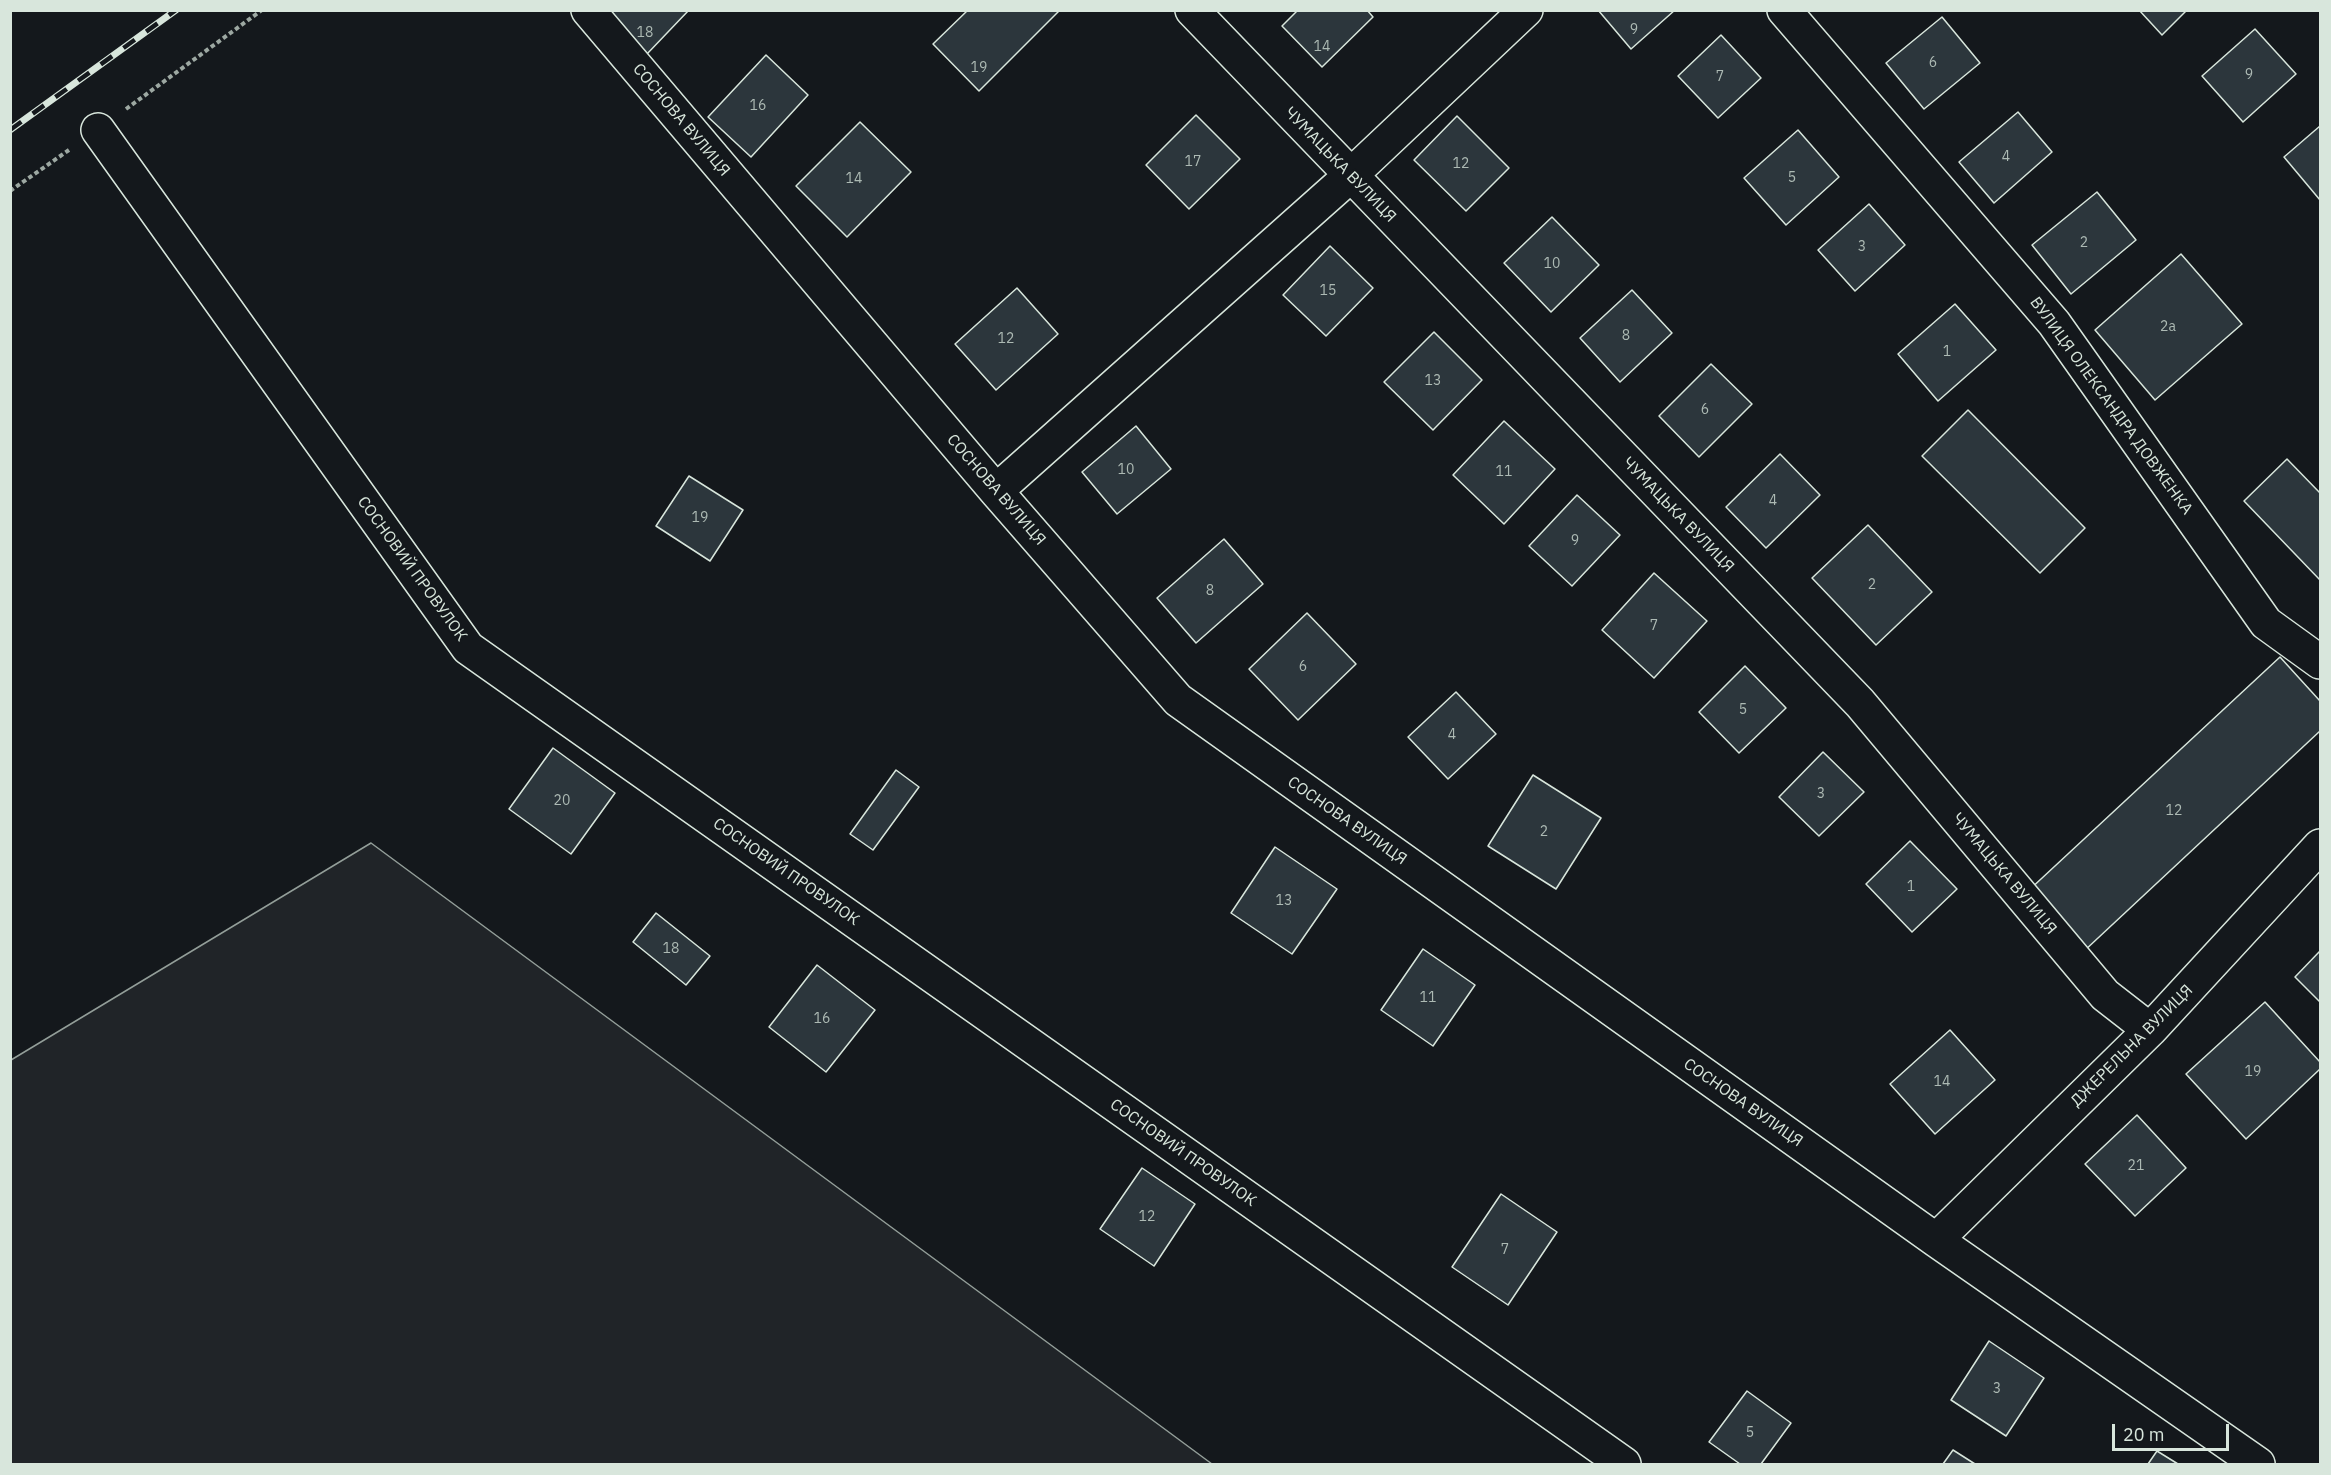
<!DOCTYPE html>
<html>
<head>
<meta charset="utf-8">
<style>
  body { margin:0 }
  #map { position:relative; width:2331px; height:1475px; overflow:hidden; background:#14181c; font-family:"IBM Plex Sans",sans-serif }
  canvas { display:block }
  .frame { position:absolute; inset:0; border:12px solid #d8e6dc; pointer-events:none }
  .scale { position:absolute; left:2112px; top:1424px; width:117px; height:27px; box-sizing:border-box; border:3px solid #d8e6dc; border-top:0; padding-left:8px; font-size:18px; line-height:21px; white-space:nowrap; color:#d8e6dc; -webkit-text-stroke:4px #14181c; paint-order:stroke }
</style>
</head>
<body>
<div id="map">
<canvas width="2331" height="1475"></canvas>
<div class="frame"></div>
<div class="scale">20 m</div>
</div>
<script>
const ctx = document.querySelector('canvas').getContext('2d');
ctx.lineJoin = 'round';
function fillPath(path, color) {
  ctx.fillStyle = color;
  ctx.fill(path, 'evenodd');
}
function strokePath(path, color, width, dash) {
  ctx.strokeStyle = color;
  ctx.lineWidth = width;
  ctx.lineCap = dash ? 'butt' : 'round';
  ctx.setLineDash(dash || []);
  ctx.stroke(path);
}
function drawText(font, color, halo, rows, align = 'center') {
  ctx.font = font + ' "IBM Plex Sans",sans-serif';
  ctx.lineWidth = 4.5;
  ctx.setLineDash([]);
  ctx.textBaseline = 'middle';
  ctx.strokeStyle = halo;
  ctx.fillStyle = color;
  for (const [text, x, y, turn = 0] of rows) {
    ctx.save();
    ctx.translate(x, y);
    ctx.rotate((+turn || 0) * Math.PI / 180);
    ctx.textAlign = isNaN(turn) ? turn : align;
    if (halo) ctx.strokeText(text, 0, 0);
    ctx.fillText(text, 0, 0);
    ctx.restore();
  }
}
const green = new Path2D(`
  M371,843L1212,1464H11V1060Z`);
fillPath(green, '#202428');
strokePath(green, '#939e99', 1.5);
const building = new Path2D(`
  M600,10H689L646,55Z
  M968,10H1060L979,91L933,44Z
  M1298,10H1367L1373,17L1322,67L1282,26Z
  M1598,10H1675L1631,49Z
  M2139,10H2187L2162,35Z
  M1942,17L1980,63L1924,109L1886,63Z
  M2255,29L2296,74L2243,122L2202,76Z
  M1721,35L1761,78L1718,118L1678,76Z
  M766,55L808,95L751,157L708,117Z
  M2018,112L2052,152L1994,203L1959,162Z
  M1196,115L1240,159L1189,209L1146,165Z
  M1457,116L1509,168L1466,211L1414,160Z
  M860,122L911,172L847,237L796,186Z
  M2320,126V200L2284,157Z
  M1798,130L1839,177L1786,225L1744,178Z
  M2097,192L2136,240L2071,294L2032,245Z
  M1869,204L1905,245L1855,291L1818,250Z
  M1552,217L1599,265L1551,312L1504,263Z
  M1330,246L1373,288L1326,336L1283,295Z
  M2181,254L2242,324L2155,400L2095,330Z
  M1017,288L1058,334L996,390L955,344Z
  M1632,290L1672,333L1620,382L1580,338Z
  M1955,304L1996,350L1938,401L1898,354Z
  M1434,332L1482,380L1433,430L1384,382Z
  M1711,364L1752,404L1699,457L1659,416Z
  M1968,410L2085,528L2040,573L1922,456Z
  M1504,421L1555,469L1504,524L1453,475Z
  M1136,426L1171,469L1117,514L1082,472Z
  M1780,454L1820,495L1766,548L1726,507Z
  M2287,459L2320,493V580L2244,501Z
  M689,476L743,510L710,561L656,526Z
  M1577,495L1620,535L1572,586L1529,546Z
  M1868,525L1932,592L1876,645L1812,578Z
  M1224,539L1263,584L1196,643L1157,598Z
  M1654,573L1707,621L1654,678L1602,630Z
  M1307,613L1356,664L1298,720L1249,669Z
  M2280,657L2320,701V731L2083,952L2027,892Z
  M1745,666L1786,708L1739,753L1699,712Z
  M1456,692L1496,734L1448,779L1408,737Z
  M553,748L615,793L571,854L509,809Z
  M1823,752L1864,792L1819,836L1779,797Z
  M896,770L919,787L873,850L850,834Z
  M1533,775L1601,818L1556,889L1488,846Z
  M1910,841L1957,889L1912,932L1866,884Z
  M1275,847L1337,889L1292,954L1231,913Z
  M656,913L710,956L686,985L633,942Z
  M1423,949L1475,985L1433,1046L1381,1010Z
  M2320,951V1002L2295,977Z
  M817,965L875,1010L826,1072L769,1027Z
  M2265,1002L2320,1062V1069L2246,1139L2186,1074Z
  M1950,1030L1995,1080L1935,1134L1890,1084Z
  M2137,1115L2186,1168L2135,1216L2085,1164Z
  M1142,1168L1195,1204L1154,1266L1100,1229Z
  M1501,1194L1557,1232L1508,1305L1452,1267Z
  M1989,1341L2044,1378L2006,1436L1951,1400Z
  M1747,1391L1791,1423L1761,1464H1740L1709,1442Z
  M1953,1450L1975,1464H1943Z
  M2157,1451L2178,1464H2148Z`);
fillPath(building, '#2c363c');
strokePath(building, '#d8e6dc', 1.5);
const minor = new Path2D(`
  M588,10L996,491L1178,700L1936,1240L2258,1464
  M1192,10L1860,703L2105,995L2150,1030
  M1784,10L2054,323L2266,623L2320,662
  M98,130L468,648L1624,1464
  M996,491L1350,176L1526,10
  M1936,1240L2150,1030L2320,846`);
strokePath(minor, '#d8e6dc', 36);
strokePath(new Path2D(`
  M126,109L262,10
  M10,191L69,150`), '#9da8a2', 4, [4.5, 3]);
strokePath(minor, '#14181c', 33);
const rail = new Path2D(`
  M10,130L176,10`);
strokePath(rail, '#d8e6dc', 7);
strokePath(rail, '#14181c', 4.5, [14]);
drawText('14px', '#adbab4', null, [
  ["9",1634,30],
  ["18",645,33],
  ["14",1322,47],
  ["6",1933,63],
  ["19",979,68],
  ["9",2249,75],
  ["7",1720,77],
  ["16",758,106],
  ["4",2006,157],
  ["17",1193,162],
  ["12",1461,164],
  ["5",1792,178],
  ["14",854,179],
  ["2",2084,243],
  ["3",1862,247],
  ["10",1552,264],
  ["15",1328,291],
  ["2а",2168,327],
  ["8",1626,336],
  ["12",1006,339],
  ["1",1947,352],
  ["13",1433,381],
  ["6",1705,410],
  ["10",1126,470],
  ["11",1504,472],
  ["4",1773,501],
  ["19",700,518],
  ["9",1575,541],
  ["2",1872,585],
  ["8",1210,591],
  ["7",1654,626],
  ["6",1303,667],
  ["5",1743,710],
  ["4",1452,735],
  ["3",1821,794],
  ["20",562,801],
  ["12",2174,811],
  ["2",1544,832],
  ["1",1911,887],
  ["13",1284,901],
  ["18",671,949],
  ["11",1428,998],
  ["16",822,1019],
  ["19",2253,1072],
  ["14",1942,1082],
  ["21",2136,1166],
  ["12",1147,1217],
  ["7",1505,1250],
  ["3",1997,1389],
  ["5",1750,1433]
]);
drawText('16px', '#d8e6dc', '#14181c', [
  ["СОСНОВА ВУЛИЦЯ",681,120,50],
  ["ЧУМАЦЬКА ВУЛИЦЯ",1340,165,46],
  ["ВУЛИЦЯ ОЛЕКСАНДРА ДОВЖЕНКА",2111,406,54],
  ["СОСНОВА ВУЛИЦЯ",996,490,49],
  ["ЧУМАЦЬКА ВУЛИЦЯ",1678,515,46],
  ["СОСНОВИЙ ПРОВУЛОК",412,569,54],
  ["СОСНОВА ВУЛИЦЯ",1347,821,35],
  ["СОСНОВИЙ ПРОВУЛОК",786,872,35],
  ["ЧУМАЦЬКА ВУЛИЦЯ",2004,874,50],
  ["ДЖЕРЕЛЬНА ВУЛИЦЯ",2132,1046,-45],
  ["СОСНОВА ВУЛИЦЯ",1743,1103,35],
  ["СОСНОВИЙ ПРОВУЛОК",1183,1153,35]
]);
</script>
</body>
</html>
